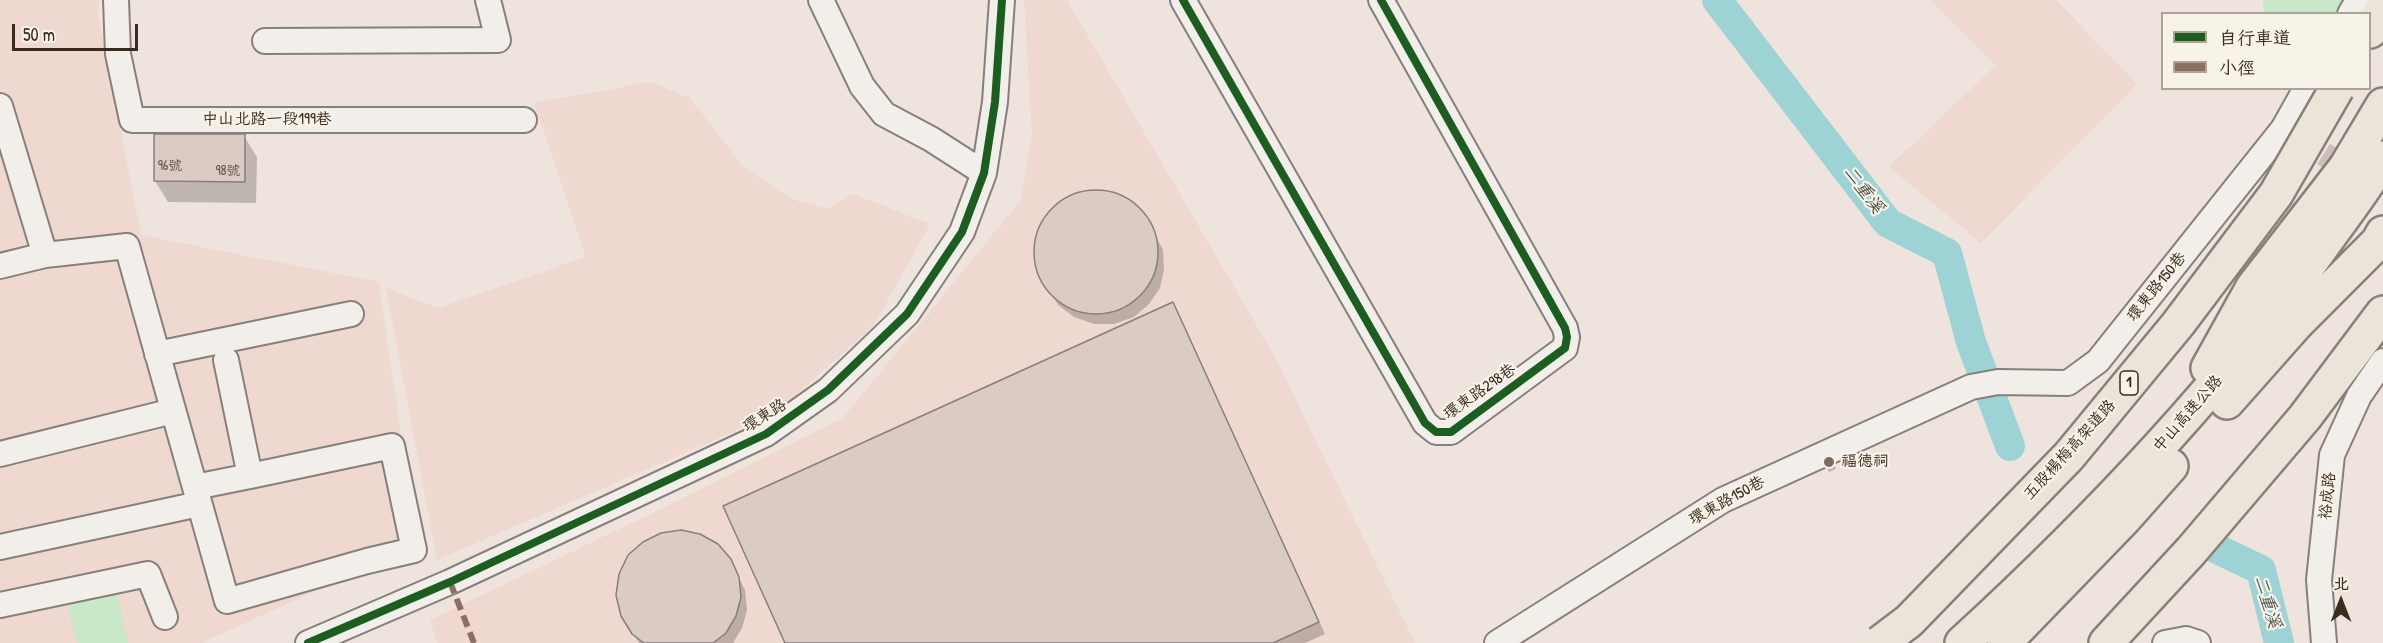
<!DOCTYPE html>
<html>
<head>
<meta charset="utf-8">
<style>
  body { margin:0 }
  #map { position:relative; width:2383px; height:643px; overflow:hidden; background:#efe4dd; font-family:"Patrick Hand","LXGW WenKai TC",sans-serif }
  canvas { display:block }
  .legend { position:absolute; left:2161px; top:12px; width:210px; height:78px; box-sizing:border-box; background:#f7f3e8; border:2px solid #aca397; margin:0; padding:8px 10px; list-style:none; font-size:18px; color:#3b2a1e }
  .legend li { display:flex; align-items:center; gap:12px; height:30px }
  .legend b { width:30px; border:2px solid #aca397 }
  .north { position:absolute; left:2311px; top:571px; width:60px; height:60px; -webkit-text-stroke:4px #f7f3e8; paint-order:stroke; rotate:0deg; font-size:16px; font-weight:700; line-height:24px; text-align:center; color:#3b2a1e }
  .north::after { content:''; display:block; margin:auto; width:21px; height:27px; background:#3b2a1e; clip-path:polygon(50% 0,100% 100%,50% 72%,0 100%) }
  .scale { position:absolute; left:12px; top:24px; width:126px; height:27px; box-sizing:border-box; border:3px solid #3b2a1e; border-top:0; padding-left:8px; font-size:18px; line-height:21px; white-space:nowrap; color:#3b2a1e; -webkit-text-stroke:4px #f7f3e8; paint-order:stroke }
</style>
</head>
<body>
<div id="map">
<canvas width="2383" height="643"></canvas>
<ul class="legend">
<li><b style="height:8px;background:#1b5e20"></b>自行車道</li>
<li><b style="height:8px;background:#8d6e63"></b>小徑</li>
</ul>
<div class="north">北</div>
<div class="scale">50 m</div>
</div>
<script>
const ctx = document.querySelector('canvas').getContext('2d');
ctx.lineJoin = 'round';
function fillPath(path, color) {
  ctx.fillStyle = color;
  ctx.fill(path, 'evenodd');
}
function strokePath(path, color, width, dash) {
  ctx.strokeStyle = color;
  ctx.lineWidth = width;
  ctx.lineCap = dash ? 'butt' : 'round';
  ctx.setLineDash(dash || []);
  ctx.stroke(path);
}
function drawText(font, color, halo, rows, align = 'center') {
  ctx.font = font + ' "Patrick Hand","LXGW WenKai TC",sans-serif';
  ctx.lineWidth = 4.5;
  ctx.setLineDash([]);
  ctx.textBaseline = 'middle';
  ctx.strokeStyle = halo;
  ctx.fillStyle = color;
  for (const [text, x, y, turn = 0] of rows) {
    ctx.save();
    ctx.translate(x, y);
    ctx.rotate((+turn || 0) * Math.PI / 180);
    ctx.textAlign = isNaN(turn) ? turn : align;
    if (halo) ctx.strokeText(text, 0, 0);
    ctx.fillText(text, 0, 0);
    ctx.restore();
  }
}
fillPath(new Path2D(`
  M0,0H99L98,13L141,235L379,282L417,545L201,643H0Z
  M1024,0H1067L1275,357L1415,643H437L430,620L661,509L843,418L1020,201L1032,136Z
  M1930,0H2056L2137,84L1981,243L1889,167L1996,65Z
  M650,82L690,98L743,166L790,198L827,209L853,194L930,224L874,325L788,402L731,433L437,560L386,288L438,308L586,257L534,103Z`), '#eed8cf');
fillPath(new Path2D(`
  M2263,0H2346L2338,14L2264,13Z
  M114,584L128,643H77L65,594Z`), '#c8e8c7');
fillPath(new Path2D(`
  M244,136L257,157L256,203L168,202L155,181Z
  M1098,191L1117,195L1134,204L1147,219L1163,250L1164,269L1160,288L1149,304L1134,317L1114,324H1094L1074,317L1058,305L1040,274L1035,254L1038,234L1047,216L1061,202L1079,194Z
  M1179,316L1325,634L1305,643H787Z
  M1823,459L1833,460L1836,469L1829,472Z
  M730,560L745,590L747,610L742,628L733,643H639L622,615Z`), '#0003');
strokePath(new Path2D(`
  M1717,0L1888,223L1947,253L1971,342L2010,446
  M2217,549L2261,570L2279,643`), '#9ed3d5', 30);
const building = new Path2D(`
  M154,134H245V182L154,181Z
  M1034 252a62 62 0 1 1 124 0a62 62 0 1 1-124 0Z
  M1173,302L1319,622L1273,643H785L723,506Z
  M681,530L700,534L718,544L731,559L739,577L741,597L736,616L726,633L713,643H644L632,634L621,616L616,595L619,574L628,555L643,542L661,533Z`);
fillPath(building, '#dbcbc4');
strokePath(building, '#877f79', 1.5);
strokePath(new Path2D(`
  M2293,135L2383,191`), '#cbbfb7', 24, [24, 12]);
const minor = new Path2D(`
  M116,0L118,54L132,120H524
  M821,0L862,86L884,114L931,139L984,173
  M1183,0L1425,423L1436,432H1451L1565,348L1567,337L1565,328L1381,0
  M2350,14L2358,0
  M265,41L498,40L488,0
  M0,106L45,255L127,246L227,601L367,561L414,550L392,446L250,476
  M0,266L45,255
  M157,354L351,314
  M0,454L173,411
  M195,487L250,476L226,360
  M0,547L199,504
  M0,605L148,574L165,617
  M308,643L450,582L766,434L828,390L907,314L962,232L984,173L995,102L1002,0
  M1497,643L1723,500L1971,387L1998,382L2068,383L2098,361L2283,129L2306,88
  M2165,643L2186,639L2198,643
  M2324,643L2319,580L2332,455L2359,396L2383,361`);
const highway = new Path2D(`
  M2370,31L2383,8
  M2208,368L2253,287L2346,167L2383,105
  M2227,402L2297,323L2378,242L2383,233
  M1962,643C2094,522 2217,393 2321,248C2342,218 2365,190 2383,158
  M2004,643L2125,518L2171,466
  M2106,643L2191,551L2305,417L2383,313`);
strokePath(minor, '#877f79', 28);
strokePath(highway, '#877f79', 38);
strokePath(minor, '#f2efeb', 24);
strokePath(highway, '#eae4d9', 33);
const highwayBridge = new Path2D(`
  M1880,643L1909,621L2069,456L2178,324L2276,194L2337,88`);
strokePath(highwayBridge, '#877f79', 38, []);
strokePath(highwayBridge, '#eae4d9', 33);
strokePath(new Path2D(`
  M450,582L474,643`), '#8d6e63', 6, [12, 6]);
strokePath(new Path2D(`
  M1183,0L1425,423L1436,432H1451L1565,348L1567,337L1565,328L1381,0
  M308,643L450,582L766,434L828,390L907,314L962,232L984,173L995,102L1002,0`), '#1b5e20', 8);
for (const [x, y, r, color] of [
  [1829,462,6,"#7a6b61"]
]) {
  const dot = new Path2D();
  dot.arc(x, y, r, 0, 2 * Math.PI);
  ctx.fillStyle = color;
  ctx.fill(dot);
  strokePath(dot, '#f7f3e8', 2);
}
drawText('14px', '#66554a', null, [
  ["96號",170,166],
  ["98號",228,171]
]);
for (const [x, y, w] of [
  [2129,383,18]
]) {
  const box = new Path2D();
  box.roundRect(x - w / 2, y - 12, w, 24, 4.5);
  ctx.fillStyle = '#f7f3e8';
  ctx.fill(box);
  strokePath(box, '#3b2a1e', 1.5);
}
drawText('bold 15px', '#3b2a1e', null, [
  ["1",2129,383]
]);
drawText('16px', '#3b2a1e', '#f7f3e8', [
  ["中山北路一段199巷",267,120],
  ["環東路150巷",2157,287,-51],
  ["環東路298巷",1480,392,-35],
  ["中山高速公路",2188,414,-49],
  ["環東路",765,416,-32],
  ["五股楊梅高架道路",2070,450,-48],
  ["裕成路",2328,496,-84],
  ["環東路150巷",1727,501,-29]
]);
drawText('16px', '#3b2a1e', '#f7f3e8', [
  ["福德祠",1841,462]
], 'left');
drawText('italic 18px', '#4b524b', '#f7f3e8', [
  ["二重溪",1863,190,53],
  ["二重溪",2267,602,73]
]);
</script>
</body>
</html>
